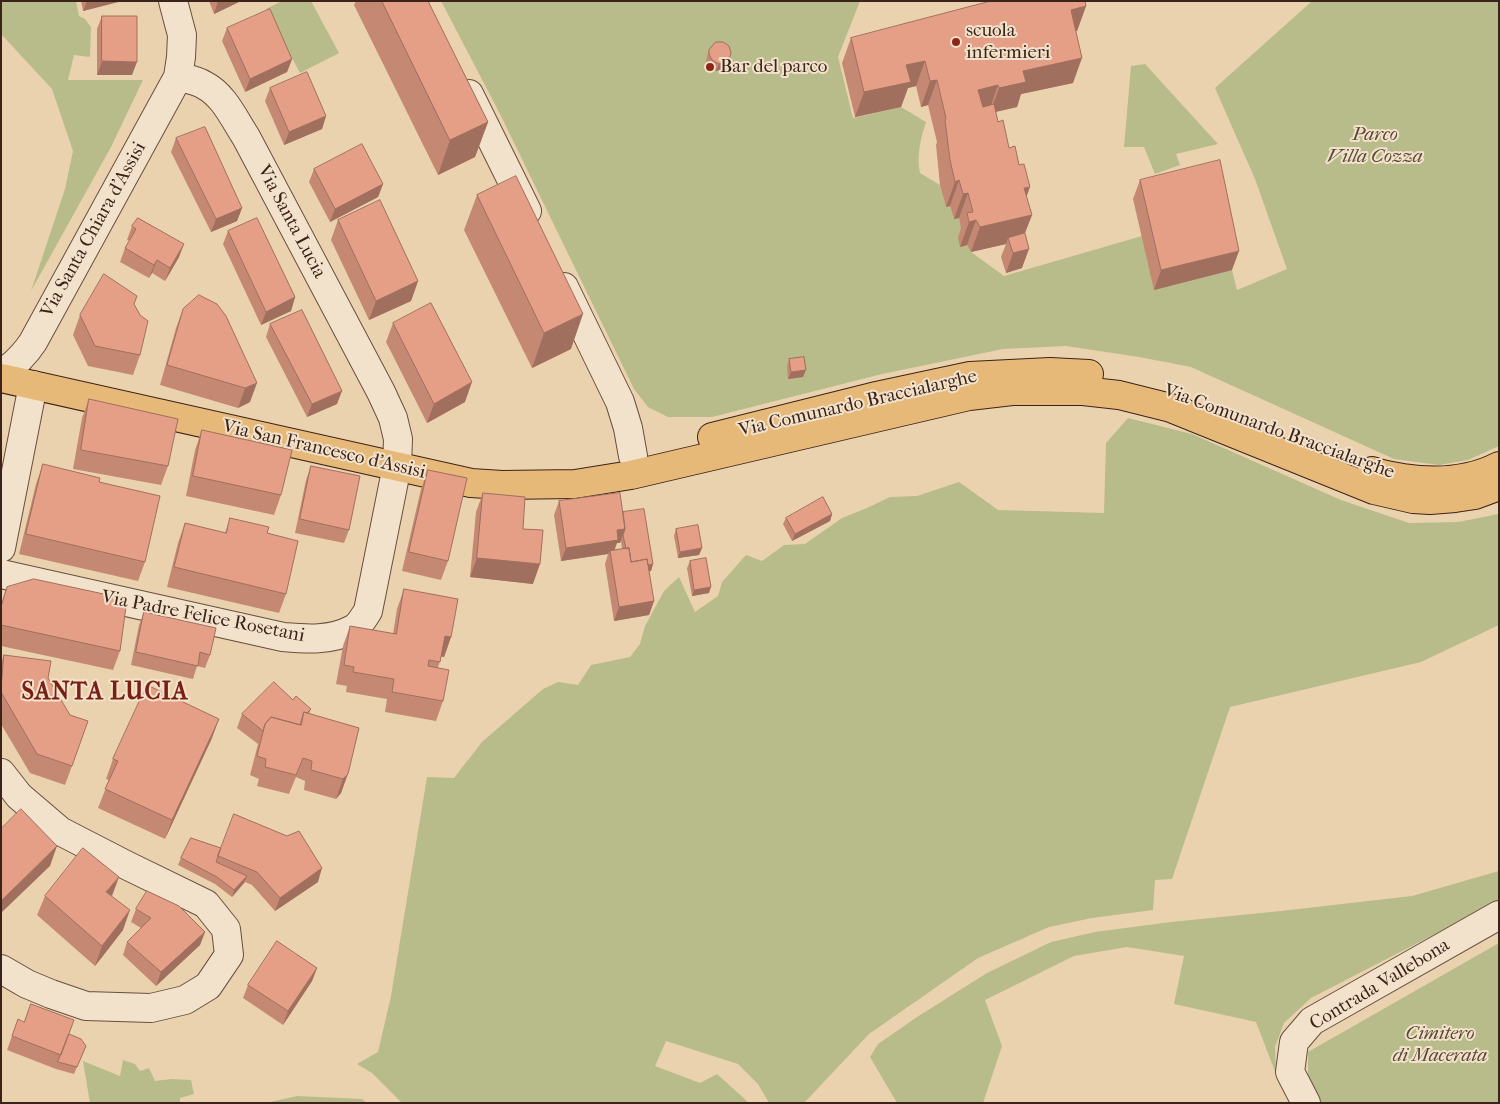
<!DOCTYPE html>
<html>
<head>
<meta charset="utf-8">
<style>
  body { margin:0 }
  #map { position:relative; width:1500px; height:1104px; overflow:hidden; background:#ebd2af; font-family:"IM FELL French Canon",serif }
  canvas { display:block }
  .frame { position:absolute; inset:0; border:2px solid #3c231a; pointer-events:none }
</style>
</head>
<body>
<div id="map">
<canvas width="1500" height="1104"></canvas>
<div class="frame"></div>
</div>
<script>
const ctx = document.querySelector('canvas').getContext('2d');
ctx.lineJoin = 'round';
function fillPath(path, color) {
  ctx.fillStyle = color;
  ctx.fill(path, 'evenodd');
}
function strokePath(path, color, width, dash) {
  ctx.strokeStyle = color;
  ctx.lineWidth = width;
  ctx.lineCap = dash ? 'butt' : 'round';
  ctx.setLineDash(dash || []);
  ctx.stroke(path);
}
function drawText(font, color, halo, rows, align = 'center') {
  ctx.font = font + ' "IM FELL French Canon",serif';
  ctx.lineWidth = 4;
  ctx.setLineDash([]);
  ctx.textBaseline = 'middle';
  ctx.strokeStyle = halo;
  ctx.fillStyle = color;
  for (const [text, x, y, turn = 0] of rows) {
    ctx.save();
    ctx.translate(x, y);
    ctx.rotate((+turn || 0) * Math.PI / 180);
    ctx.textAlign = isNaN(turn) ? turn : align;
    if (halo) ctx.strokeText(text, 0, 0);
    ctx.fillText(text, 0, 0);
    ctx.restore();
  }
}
fillPath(new Path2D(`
  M1,1H76L79,16L85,19L91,27L90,57L74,55L68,80H143L111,147L31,291L65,189L73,151L52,89L1,34Z
  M282,1H311L339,53L300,73L266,9Z
  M441,1H860L838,57L853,118L901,107L926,122C921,137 916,157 920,173L940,185L946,207L950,206L954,219L959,218L967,245L971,252L1004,276L1142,236L1232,270L1237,290L1287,269L1255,179L1215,88L1312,1H1499V446L1468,460L1439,465L1394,459L1191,367L1139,357L1066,346L1003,349L882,374L712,417H668L648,407L634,389L500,114Z
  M1145,64L1218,144L1176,154L1180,165L1155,174L1144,147H1124L1131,66Z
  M1128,418L1192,434L1341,500L1409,523L1458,522L1499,514V625L1421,662L1230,707L1172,879L1155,880L1153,910L1092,918L1049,927L978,958L869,1034L804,1103H769L758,1084L738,1064L666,1041L655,1066L700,1083L717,1074L747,1101V1103H402L372,1073L357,1064L378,1052L391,996L427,777L454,778L482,742L543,689L558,682L578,685L591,665L630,657L640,644L645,626L664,591L679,577L695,612L718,596L722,582L746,555L762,561L784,545L805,544L842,518L867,508L890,497L917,496L959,482L998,510L1104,513L1106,443Z
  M1499,871V901L1311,998L1284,1023L1275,1047L1276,1074L1256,1022L1174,1004L1184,956L1127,947L1074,956L985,1000L1002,1046L983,1103H897L870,1057L878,1044L917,1017L987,973L1051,942L1095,932L1171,922L1281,911L1412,896Z
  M1499,943V1103H1317L1308,1087V1052Z
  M123,1060L135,1064L140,1071L149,1068L155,1081L171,1079L191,1080L194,1094L180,1098V1103H90L83,1061L120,1076Z
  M297,1096L362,1099L367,1103H266Z`), '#b8bb8a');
const minor = new Path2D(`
  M469,94L527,211
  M564,287L620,402L628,428L633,456
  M1,375C14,365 24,356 33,342L178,77L181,57L182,35L173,1
  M1,548L33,385
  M1,574L283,637C307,639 331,641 353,629C359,626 364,617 368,611L397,466L398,439L393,418L381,392L246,137C234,119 224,95 204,85C196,80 187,79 178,77
  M1,773L19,796L60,831L126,865L206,904L226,929L229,955L208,986L185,1000L151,1008L86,1006L51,994L27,984L1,969
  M1306,1103L1290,1072L1294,1042L1312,1021L1499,915`);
const major = new Path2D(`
  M1,378L471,483L502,485L575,484L631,475L969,396L1012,391H1083L1119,395L1171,408L1374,490L1413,499L1430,500L1455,498L1475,495L1499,486
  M712,437L872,397L970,376L1050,372L1089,374
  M1372,471C1382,475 1392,476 1403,478C1436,483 1468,482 1499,466`);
strokePath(minor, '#684f3f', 30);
strokePath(major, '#3c231a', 30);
strokePath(minor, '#f2e2cb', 28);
strokePath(major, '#e6b978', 28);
fillPath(new Path2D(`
  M81,1H122L83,11Z
  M209,1H241L214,14Z
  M356,1H428L488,122L475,157L438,175L354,5Z
  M1086,6L1077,31H1076L1073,83L1021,94L1017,107L996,112L998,122L1009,148L1026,197L1032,215L1025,233L1022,268L1006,273L1001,257L1006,244L971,252L967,245L960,247L958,238L961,228L959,218L954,219L950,206L946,207L940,185L936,145L937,142L928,105L921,107L916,86L908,88L901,107L855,117L842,63L851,38Z
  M102,16L132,75H97V29Z
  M227,28L292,59L287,72L245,92L222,41Z
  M709,50L728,63L723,69L716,71L710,67L706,61L707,57Z
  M270,88L326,116L322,129L284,145L265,101Z
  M176,138L242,208L237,221L211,232L171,152Z
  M314,169L383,184L378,197L330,222L309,182Z
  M1140,180L1232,270L1154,290L1133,199Z
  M477,195L571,349L532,368L464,230Z
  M338,220L418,281L411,301L369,320L331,240Z
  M132,226L179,257L165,281L152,273L149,278L120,262L125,248L130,241L127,240Z
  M228,231L295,297L291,311L261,325L223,244Z
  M134,304L140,315V355L133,375L88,366L73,335L80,315Z
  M217,304L250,402L238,408L160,385L176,328L183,309Z
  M393,323L465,402L427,423L386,342Z
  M270,324L337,404L307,417L266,337Z
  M789,359L803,377L788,379L787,366Z
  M89,399L168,466L161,485L73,469L82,418Z
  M202,430L281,495L274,515L186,496L195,450Z
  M43,464L99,482L145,562L138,581L19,554L36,484Z
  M311,466L349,530L344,543L295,533L306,480Z
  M428,470L448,561L441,580L402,571L421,489Z
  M483,493L523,529L533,584L470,577L476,512Z
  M559,501L623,512L653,564L651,571H649L654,601L649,615L614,621L605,564L608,554L561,561L554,515ZM621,541L622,549L614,550L617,543H620Z
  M832,514L830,521L792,541L783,524L786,518Z
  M230,518L267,533L286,594L279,613L167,587L178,543L185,523L225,533Z
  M676,529L702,548L699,555L678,558L674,536Z
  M690,561L709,593L692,596L687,568Z
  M7,587L120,651L113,670L1,646V604Z
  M404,589L451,637L444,657L441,656L438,668L443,701L436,721L385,712L387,699L346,692L347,686L336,684L343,646L350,626L393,634L397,609Z
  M144,612L210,655L205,668L197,666L193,679L131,665L139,625Z
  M4,655L48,678L72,766L65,785L30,773L1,724V663Z
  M293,700L311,709L309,714L359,728L341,793L336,799L304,790L305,781L296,777L289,794L257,786L259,779L250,775L258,744L237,728L242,714Z
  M212,738L165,839L98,808L109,780L106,779L113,759Z
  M191,838L318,882L275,911L252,885L245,882L232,897L215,884L178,865L181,858Z
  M45,896H112L123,930L95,966L37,915Z
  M136,909L205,932L200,945L156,986L123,955L127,942L141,928L131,922Z
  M317,968L312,981L283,1025L243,998L248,985Z
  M18,1019L62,1052L86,1046L74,1074L56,1069V1068V1069L7,1050Z`), '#c58973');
fillPath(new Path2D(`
  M87,1H122L83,11Z
  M218,1H241L214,14Z
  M1086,6L1077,31L1062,35L1071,10Z
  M730,57L728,63L723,69L716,71L719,64Z
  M1082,58L1073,83L1021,94L1017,107L990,113L999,88L1023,71Z
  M292,59L287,72L245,92L250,79Z
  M102,61L137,62L132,75H97Z
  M925,61L916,86L908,88L901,107L855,117L864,92L906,65Z
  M937,80L928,105L921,107L930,81Z
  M998,85L989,111L969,116L978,90Z
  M326,116L322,129L284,145L289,132Z
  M488,122L475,157L438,175L450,140Z
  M959,180L950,206L946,207L955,182Z
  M383,184L378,197L330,222L335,209Z
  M1030,187L1021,212L1024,188Z
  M968,193L959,218L954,219L963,194Z
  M242,208L237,221L211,232L216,219Z
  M1032,215L1022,240L1008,238L1006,244L971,252L980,227Z
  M976,220L967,245L960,247L969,222Z
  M184,244L179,257L165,281L170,268Z
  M1029,249L1022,268L1006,273L1013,253Z
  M1239,251L1232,270L1154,290L1161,270Z
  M157,260L152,273L149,278L154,265Z
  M418,281L411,301L369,320L376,301Z
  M295,297L291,311L261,325L266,312Z
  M583,314L571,349L532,368L544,333Z
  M806,370L803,377L788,379L791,372Z
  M472,382L465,402L427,423L434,404Z
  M257,383L250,402L238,408L245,388Z
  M342,391L337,404L307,417L312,404Z
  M832,514L830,521L792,541L795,534Z
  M625,529L620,543H617L613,554L610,551L608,554L561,561L566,548L617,530Z
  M702,548L699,555L678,558L680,552Z
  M477,558L540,564L533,584L470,577Z
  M653,564L651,571L626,575L629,568Z
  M711,587L709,593L692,596L694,590Z
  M654,601L649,615L614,621L619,607Z
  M445,636L451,637L444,657L438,656Z
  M219,719L212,738L165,839L172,820Z
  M348,774L341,793L336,799L343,779Z
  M57,846L50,866L1,913V901Z
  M322,868L318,882L275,911L280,898Z
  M247,876L244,883L232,897L234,890Z
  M119,877L112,896L106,892Z
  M130,910L123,930L95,966L102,946Z
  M205,932L200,945L156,986L161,972Z
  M317,968L312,981L283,1025L288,1011Z`), '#a06f5e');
const building = new Path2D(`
  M382,1H428L488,122L450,140Z
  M991,1H1085L1086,6L1071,10L1082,58L1023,71L1026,82L999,88L998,85L978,90L983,107L994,104L998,122L1003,120L1009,148L1015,146L1019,165L1024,164L1030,187L1024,188L1032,215L980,227L976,220L969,222L967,213L973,212L968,193L963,194L959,180L955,182L950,160L945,120L946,118L937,80L930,81L925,61L906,65L911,82L864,92L851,38Z
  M270,9L292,59L250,79L227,28Z
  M102,16H137V62L102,61Z
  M716,42H723L729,46L731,53L730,57L726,62L719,64L712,60L709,54V50Z
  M307,72L326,116L289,132L270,88Z
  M205,127L242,208L216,219L176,138Z
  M362,144L383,184L335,209L314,169Z
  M1220,160L1239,251L1161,270L1140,180Z
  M516,176L583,314L544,333L477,195Z
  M380,200L418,281L376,301L338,220Z
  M138,218L184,244L170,268L157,260L154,265L125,248L136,229L132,226Z
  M257,218L295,297L266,312L228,231Z
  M1025,233L1029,249L1013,253L1008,238Z
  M104,274L137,296L134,304L140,315L148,321L140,355L95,346L80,315Z
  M199,295L217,304L226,316L257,383L245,388L167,365L183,309Z
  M431,303L472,382L434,404L393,323Z
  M302,310L342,391L312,404L270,324Z
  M804,357L806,370L791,372L789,359Z
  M89,399L178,419L168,466L81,450Z
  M202,430L292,450L281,495L193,476Z
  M43,464L100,478L99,482L160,496L145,562L26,534Z
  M311,466L360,476L349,530L300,519Z
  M428,470L467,478L448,561L409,552Z
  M483,493L525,497L523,529L543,530L540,564L477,558Z
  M620,493L625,529L617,530L618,540L566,548L559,501Z
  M823,497L832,514L795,534L786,518Z
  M644,509L653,564L648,565L647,559L631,562L629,548L626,549L623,535L625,529L623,512Z
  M230,518L269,527L267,533L298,541L286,594L174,567L185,523L226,533Z
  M698,525L702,548L680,552L676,529Z
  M629,548L631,562L647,559L654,601L619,607L610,551Z
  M706,558L711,587L694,590L690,561Z
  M34,579L127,599L120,651L1,625V607L7,587Z
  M404,589L458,599L451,637L445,636L440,662L429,660L428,666L449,670L443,701L392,692L394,679L353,672L354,667L344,665L350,626L396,634Z
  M144,612L216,628L210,655L200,652L198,666L136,652Z
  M4,655L51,661L48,678L70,715L88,721L72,766L37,754L1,692Z
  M274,682L293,700L296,696L311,709L307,713L304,712L300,725L271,717L265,724L263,731L242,714Z
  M147,685L219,719L172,820L105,789L118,761L113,759Z
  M304,712L359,728L348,774L343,779L311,770L312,761L303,758L296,775L265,767L266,759L257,756L265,724L271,717L301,725Z
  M21,809L57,846L1,901V829Z
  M234,814L287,836L299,831L322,868L280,898L257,872L218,856Z
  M191,838L221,848L216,862L247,876L234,890L217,877L181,858Z
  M83,848L119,877L106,892L130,910L102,946L45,896Z
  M147,891L179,906L205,932L161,972L127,942L151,918L136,909Z
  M277,941L317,968L288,1011L248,985Z
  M31,1004L74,1020L61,1055L12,1036L18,1019L24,1022Z
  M69,1034L81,1039L86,1046L77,1067L58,1062Z`);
fillPath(building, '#e59f86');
strokePath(building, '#a06f5e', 1);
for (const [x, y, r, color] of [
  [956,42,5,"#8f2418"],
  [710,67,5,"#8f2418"]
]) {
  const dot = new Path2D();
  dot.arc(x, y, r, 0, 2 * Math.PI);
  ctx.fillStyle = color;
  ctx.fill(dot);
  strokePath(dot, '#f2e2cb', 2);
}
drawText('19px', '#3c231a', '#f2e2cb', [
  ["scuola",966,31],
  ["infermieri",966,53],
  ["Bar del parco",720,67]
], 'left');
drawText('italic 19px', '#5b4936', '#f2e2cb', [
  ["Parco",1375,135],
  ["Villa Cozza",1375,157],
  ["Cimitero",1440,1034],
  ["di Macerata",1440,1056]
]);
drawText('19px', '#3c231a', '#f2e2cb', [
  ["Via Santa Lucia",291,222,62],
  ["Via Santa Chiara d'Assisi",94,230,-61],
  ["Via Comunardo Braccialarghe",858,404,-13],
  ["Via Comunardo Braccialarghe",1279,432,20],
  ["Via San Francesco d'Assisi",324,450,13],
  ["Via Padre Felice Rosetani",203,617,11],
  ["Contrada Vallebona",1380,985,-31]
]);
ctx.letterSpacing = '1px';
drawText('bold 24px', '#7a1f14', '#f2e2cb', [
  ["SANTA LUCIA",105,693]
]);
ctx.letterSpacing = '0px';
</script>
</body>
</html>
